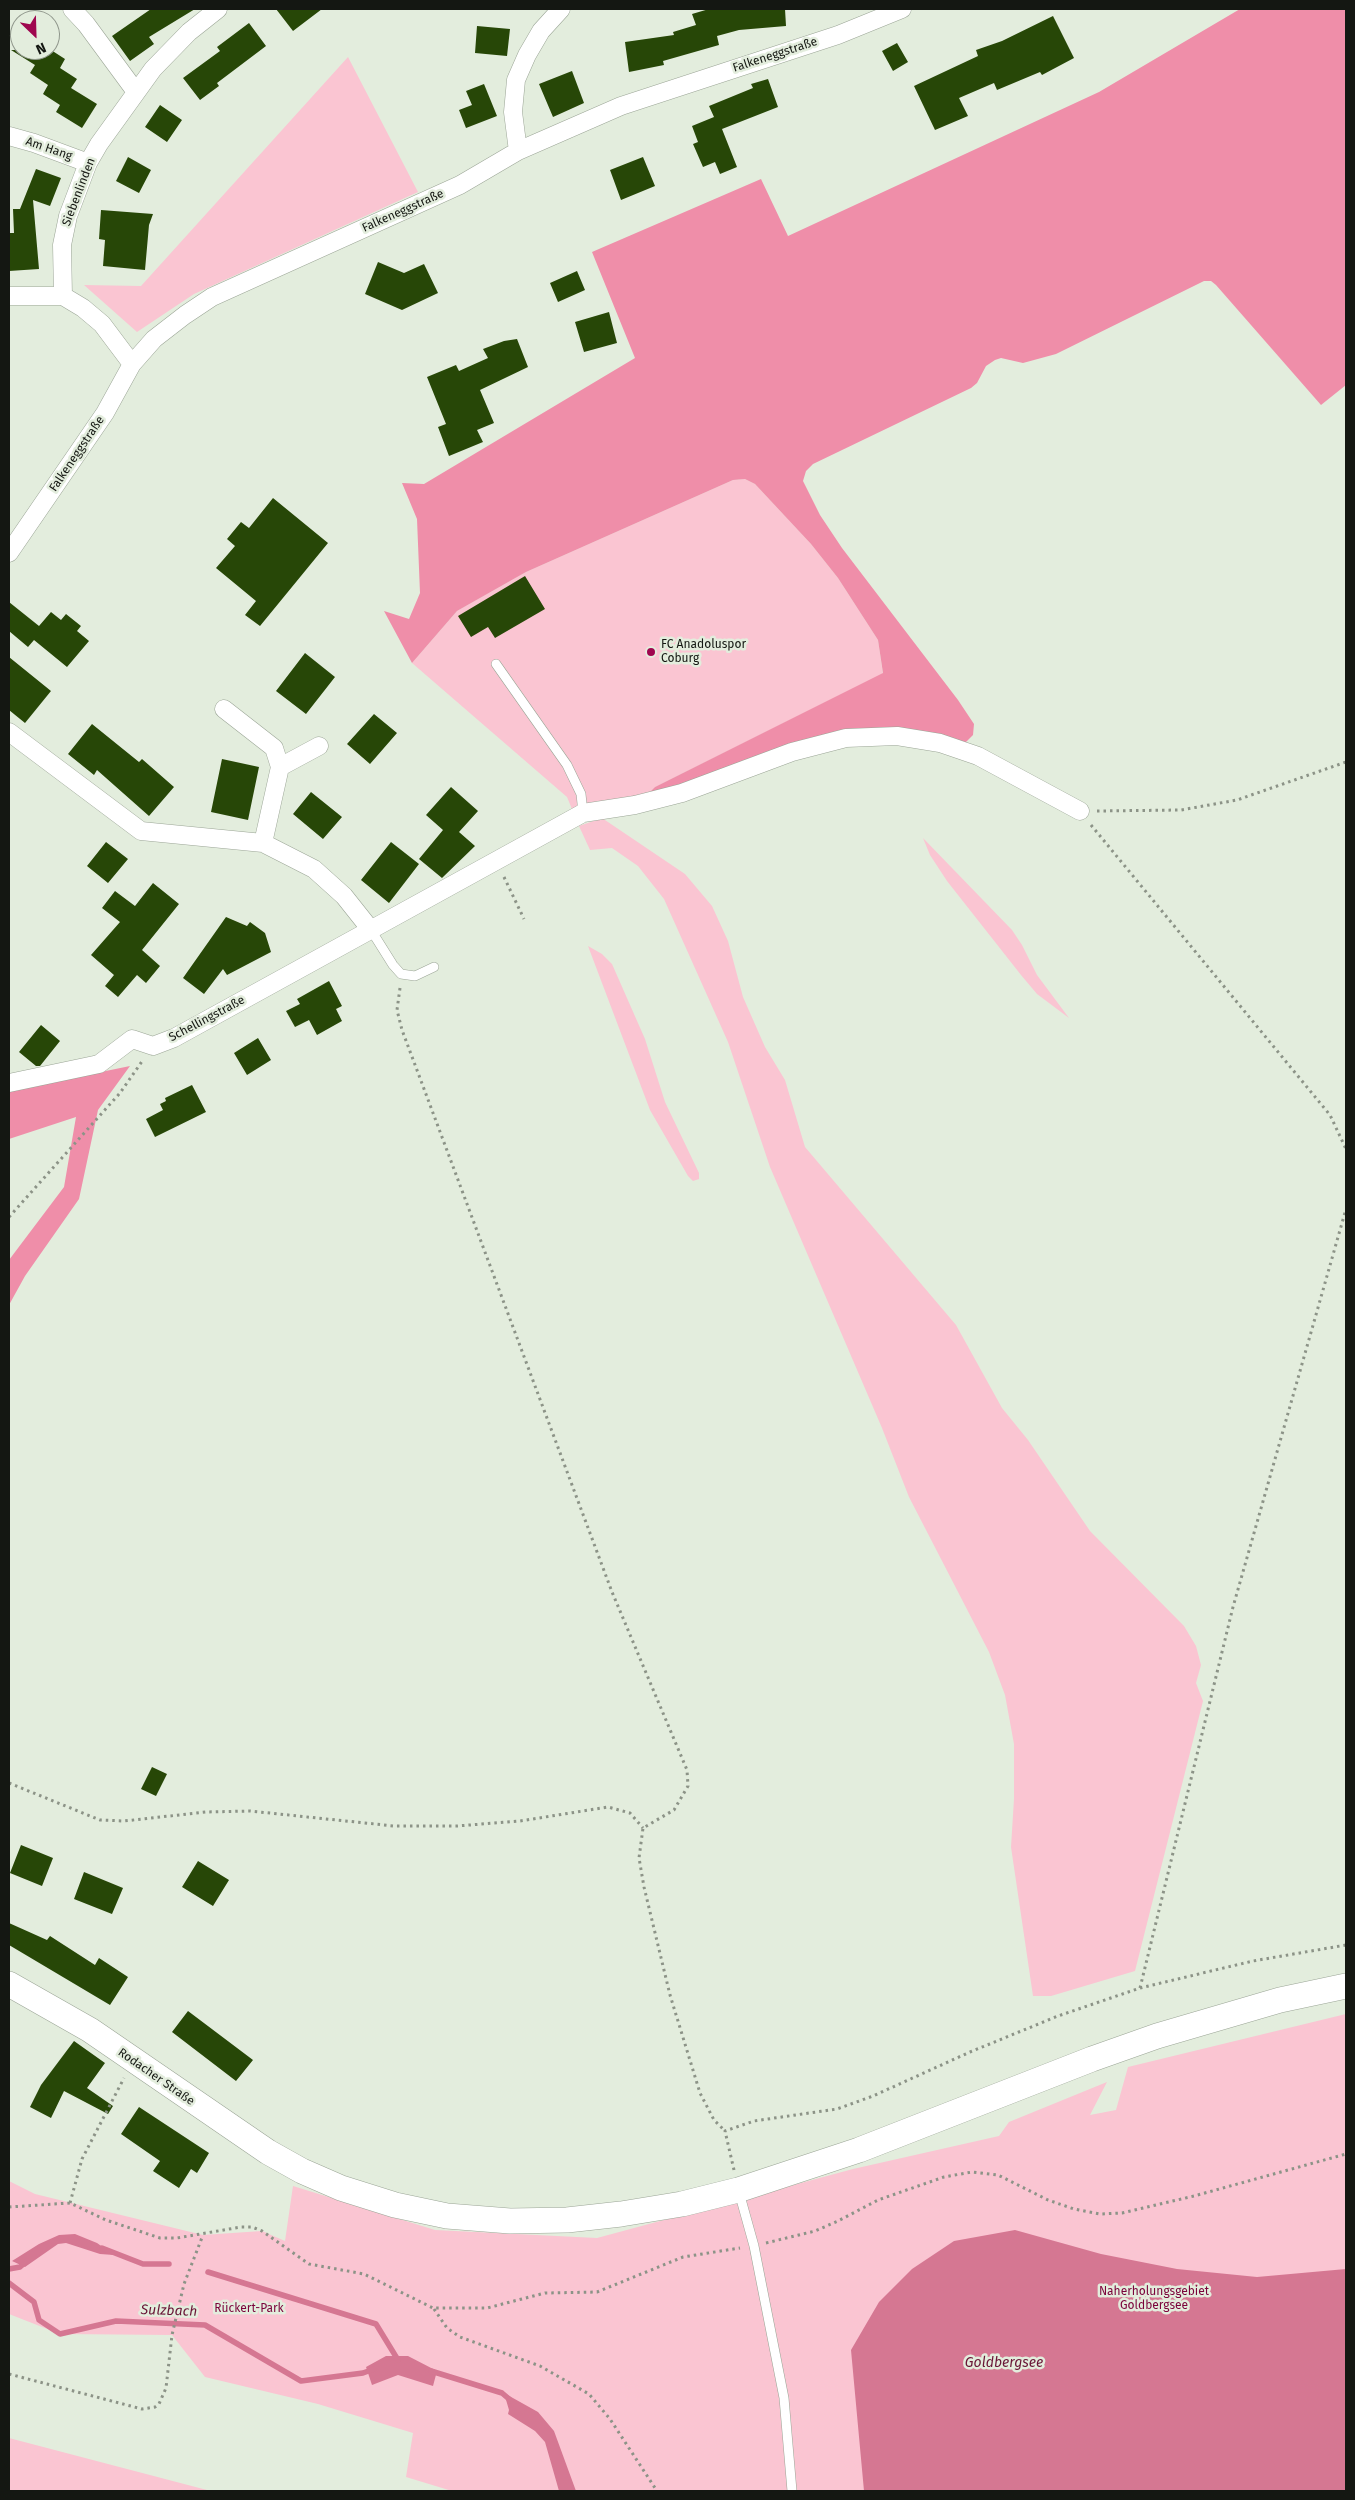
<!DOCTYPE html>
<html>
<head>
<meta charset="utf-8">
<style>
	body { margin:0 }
	#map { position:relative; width:1355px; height:2500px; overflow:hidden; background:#e3eddd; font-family:"Fira Sans",sans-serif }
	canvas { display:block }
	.frame { position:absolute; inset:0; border:10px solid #141712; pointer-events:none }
	.north { position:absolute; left:10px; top:10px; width:50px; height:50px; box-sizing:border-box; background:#e3eddd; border:1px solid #90978c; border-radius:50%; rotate:156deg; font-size:14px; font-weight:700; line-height:20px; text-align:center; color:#141712 }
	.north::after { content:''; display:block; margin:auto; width:18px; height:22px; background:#9f074f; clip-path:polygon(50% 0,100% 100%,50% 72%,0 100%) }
</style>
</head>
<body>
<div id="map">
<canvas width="1355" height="2500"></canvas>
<div class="frame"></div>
<div class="north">N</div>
</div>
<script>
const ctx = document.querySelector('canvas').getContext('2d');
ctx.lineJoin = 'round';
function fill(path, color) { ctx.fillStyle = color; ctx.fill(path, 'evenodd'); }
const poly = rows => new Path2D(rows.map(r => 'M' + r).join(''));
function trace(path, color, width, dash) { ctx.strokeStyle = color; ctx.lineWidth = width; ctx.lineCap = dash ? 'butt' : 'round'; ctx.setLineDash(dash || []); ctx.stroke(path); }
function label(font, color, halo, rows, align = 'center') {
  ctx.font = font + ' "Fira Sans",sans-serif'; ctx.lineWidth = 5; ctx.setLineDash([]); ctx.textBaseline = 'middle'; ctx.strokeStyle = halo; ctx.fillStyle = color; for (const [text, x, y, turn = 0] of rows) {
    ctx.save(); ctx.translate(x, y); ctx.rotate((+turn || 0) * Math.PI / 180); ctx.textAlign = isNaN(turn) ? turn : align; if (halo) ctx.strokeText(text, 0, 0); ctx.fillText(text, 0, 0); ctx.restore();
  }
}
fill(poly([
	[348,57,418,192,194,294,137,332,84,285,141,286],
	[745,479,755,484,811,544,838,578,878,640,883,674,655,787,647,795,572,809,567,797,412,663,457,611,526,572,733,480],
	[602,818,685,874,712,906,728,941,743,997,765,1047,785,1080,805,1147,956,1325,1002,1408,1028,1440,1090,1531,1184,1626,1196,1646,1201,1665,1196,1683,1203,1701,1135,1971,1051,1996,1033,1996,1011,1847,1014,1799,1014,1744,1005,1695,989,1652,909,1497,882,1428,770,1167,728,1042,664,899,638,866,612,848,590,850,579,826],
	[923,838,1012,930,1022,945,1037,975,1069,1018,1037,994,1021,975,947,881,930,855],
	[588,946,602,954,612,964,645,1039,665,1102,699,1173,699,1179,693,1181,688,1176,650,1110],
	[1346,2014,1346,2491,452,2491,406,2477,413,2433,318,2404,205,2377,172,2335,60,2334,9,2314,9,2181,35,2194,203,2235,262,2231,285,2241,293,2186,435,2230,597,2238,853,2169,999,2136,1009,2122,1107,2082,1090,2115,1116,2110,1128,2067],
	[9,2438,207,2490,207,2491,9,2491]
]), '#fac5d2');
fill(poly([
	[1240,9,1346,9,1346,385,1321,405,1216,285,1211,281,1204,281,1056,354,1023,363,1001,358,995,360,986,366,977,383,971,388,813,464,806,471,803,481,820,515,842,548,958,700,974,724,973,735,965,743,888,731,681,789,647,795,655,787,883,673,878,640,838,578,811,544,755,484,745,479,733,480,526,572,457,611,412,663,384,611,409,619,420,593,417,519,402,483,424,484,635,358,592,252,761,179,788,236,1099,92],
	[130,1066,98,1110,79,1199,25,1276,9,1305,9,1260,64,1187,76,1117,9,1139,9,1091]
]), '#ef8ea9');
fill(poly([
	[1015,2230,1101,2254,1177,2269,1257,2277,1346,2269,1346,2491,864,2491,851,2350,879,2302,912,2269,954,2241],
	[75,2234,97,2243,114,2255,100,2254,66,2243,58,2244,25,2267,12,2261,39,2244,59,2235],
	[386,2356,408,2356,437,2371,433,2386,398,2375,372,2385,366,2367],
	[504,2393,538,2412,554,2431,576,2491,559,2491,545,2442,535,2431,508,2414,509,2410]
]), '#d57792');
trace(poly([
	[102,2248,143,2264,169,2264],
	[9,2269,20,2267,27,2261],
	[208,2272,376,2324,398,2360],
	[9,2283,34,2302,39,2320,60,2334,116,2321,205,2325,301,2381,363,2373,374,2369],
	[431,2371,502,2393,509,2399]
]), '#d57792', 5.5);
fill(poly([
	[151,9,195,9,149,37,154,44,130,61,112,36],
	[276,9,322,9,293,31],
	[709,9,785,9,786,26,739,30,717,36,719,45,663,61,664,65,629,72,625,42,674,35,673,32,696,25,692,14],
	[1053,16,1074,58,1042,75,1040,72,997,90,994,83,959,98,968,116,935,130,914,86,978,56,976,50,1002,41],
	[249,23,266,46,217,83,219,86,200,100,183,78,220,51,217,47],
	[477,26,510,29,507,56,475,53],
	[897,43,908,62,893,71,882,51],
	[11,50,51,50,65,59,60,68,77,79,71,88,97,104,82,128,56,112,60,105,43,94,48,85,30,73,35,65],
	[572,71,584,103,553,117,539,84],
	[768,79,778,107,722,129,737,167,720,174,715,162,703,167,693,144,698,142,692,126,714,117,709,106,753,88,751,84],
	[484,84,497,116,466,128,459,110,472,105,466,91],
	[160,105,182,120,167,142,145,127],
	[128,157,151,170,139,193,116,181],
	[643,157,655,186,621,200,610,170],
	[36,169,61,178,50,206,33,200,39,269,9,271,9,233,14,233,13,209,20,209],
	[101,210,153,214,149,225,145,270,103,266,105,240,99,239],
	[378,262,404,273,424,264,438,293,402,310,365,294],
	[577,271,585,290,558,302,550,283],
	[609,312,617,343,584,352,575,322],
	[517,339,528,367,480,390,494,423,477,430,483,442,449,456,438,427,446,424,427,377,456,365,459,371,488,358,483,349,504,341],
	[273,498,328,543,260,626,245,615,256,601,216,568,235,546,227,539,241,522,249,528],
	[525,576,545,609,495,638,488,627,471,637,458,616],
	[9,602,39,626,51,612,61,620,66,614,81,626,77,631,89,641,67,667,34,640,28,647,9,631],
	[305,653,335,677,306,714,276,691],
	[9,657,51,691,25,723,9,710],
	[374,714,397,733,370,764,347,744],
	[92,724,139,762,142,759,174,787,149,816,97,770,94,775,68,754],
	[222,759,259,767,248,820,211,812],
	[451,787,478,811,459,832,475,846,442,878,419,859,443,830,426,815],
	[311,792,342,817,323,839,293,814],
	[106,842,128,859,108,883,87,866],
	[391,842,419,864,389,903,361,880],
	[153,883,179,904,142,950,160,966,146,983,137,975,118,997,105,986,114,975,91,955,120,922,102,908,115,891,135,906],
	[226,917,247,926,250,922,265,933,271,952,227,975,223,969,204,994,183,978],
	[329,981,342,1006,336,1009,342,1021,317,1035,309,1020,295,1027,286,1011,300,1004,297,999],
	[41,1025,60,1041,40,1066,36,1066,19,1052],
	[258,1038,271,1060,247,1075,234,1053],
	[192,1085,206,1112,155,1137,146,1119,163,1110,160,1104,166,1101,165,1098],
	[152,1767,167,1774,156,1796,141,1789],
	[21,1845,53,1858,42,1886,10,1873],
	[198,1861,229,1880,213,1906,182,1887],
	[84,1872,123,1888,112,1914,74,1899],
	[9,1923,47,1940,50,1936,95,1965,99,1958,128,1977,110,2005,9,1945],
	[188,2011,253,2060,236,2081,172,2032],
	[74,2041,105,2063,87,2088,113,2106,108,2114,64,2091,51,2118,30,2107,41,2085],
	[139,2107,209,2153,197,2173,191,2169,179,2188,153,2171,160,2161,121,2134]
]), '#274707');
const lane = poly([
	[496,664,567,765,581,794,583,813],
	[371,930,393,965,401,974,415,976,434,967],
	[739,2192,754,2246,784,2398,792,2491]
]);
const street = poly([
	[72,9,86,24,136,92],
	[9,136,34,143,88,163],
	[518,151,513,112,516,80,527,55,541,31,561,9],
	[9,296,63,296],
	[63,296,62,245,68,216,88,163,99,144,153,69,189,32,218,9],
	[63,296,83,308,102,324,132,364],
	[9,553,105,413,132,364,154,339,185,315,212,297,460,185,518,151,621,106,838,35,902,9],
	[224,709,274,748,280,767,263,843],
	[9,732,141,831,263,843,314,869,344,896,371,930],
	[280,767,319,746],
	[9,1083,99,1064,132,1039,153,1046,174,1038,583,813,635,805,682,793,792,752,846,738,897,736,940,743,978,756,1080,811]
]);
const secondary = poly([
	[9,1984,90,2030,268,2152,302,2171,341,2188,395,2205,447,2216,510,2221,567,2220,621,2214,682,2204,738,2190,859,2150,1092,2059,1157,2036,1280,2000,1346,1986]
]);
trace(lane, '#9ba596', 10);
trace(street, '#9ba596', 19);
trace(secondary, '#9ba596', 26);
trace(poly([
	[1097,811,1181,810,1237,800,1346,762],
	[1091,825,1330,1115,1346,1149],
	[504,877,524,919],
	[400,988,397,1010,402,1030,612,1592,687,1770,688,1786,674,1810,643,1828,639,1858,644,1887,670,1995,700,2093,714,2120,725,2131],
	[9,1217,120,1093,143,1060],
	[9,1783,100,1820,124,1821,206,1812,250,1811,394,1826,457,1826,520,1821,608,1807,630,1813,643,1828],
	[1140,1988,1233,1607,1346,1209],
	[734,2170,725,2131,754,2121,837,2109,873,2096,970,2052,1058,2016,1140,1988,1253,1961,1346,1945],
	[70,2203,82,2159,124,2078],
	[9,2207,70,2203,106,2220,160,2238,177,2238,241,2227,252,2227,262,2231,309,2264,364,2274,433,2308,487,2308,545,2293,597,2292,683,2257,740,2248],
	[766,2243,815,2231,838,2221,878,2200,944,2177,972,2172,998,2175,1048,2200,1074,2209,1100,2214,1122,2213,1194,2196,1346,2154],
	[434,2309,447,2328,460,2337,540,2366,589,2394,610,2419,657,2491],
	[9,2374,142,2409,155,2407,159,2404,166,2388,172,2335,184,2284,203,2235]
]), '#8c9387', 3, [2.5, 4]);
trace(lane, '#fff', 9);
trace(street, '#fff', 18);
trace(secondary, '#fff', 25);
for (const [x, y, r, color] of [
	[651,652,5,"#9f074f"]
]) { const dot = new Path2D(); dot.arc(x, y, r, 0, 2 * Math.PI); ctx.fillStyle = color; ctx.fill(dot); trace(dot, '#e3eddd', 2); }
label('12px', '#141712', '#e3eddd', [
	["Falkeneggstraße",775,55,-18],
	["Am Hang",49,149,19],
	["Siebenlinden",79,192,-69],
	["Falkeneggstraße",403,211,-24],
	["Falkeneggstraße",77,454,-56],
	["Schellingstraße",207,1019,-28],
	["Rodacher Straße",156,2077,35]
]);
label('12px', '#141712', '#e3eddd', [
	["FC Anadoluspor",661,645],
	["Coburg",661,659]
], 'left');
label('12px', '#7b033b', '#e3eddd', [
	["Naherholungsgebiet",1154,2292],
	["Goldbergsee",1154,2306],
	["Rückert-Park",249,2309]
]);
label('italic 14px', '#691536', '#e3eddd', [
	["Sulzbach",169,2311,2],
	["Goldbergsee",1004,2363]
]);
</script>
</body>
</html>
